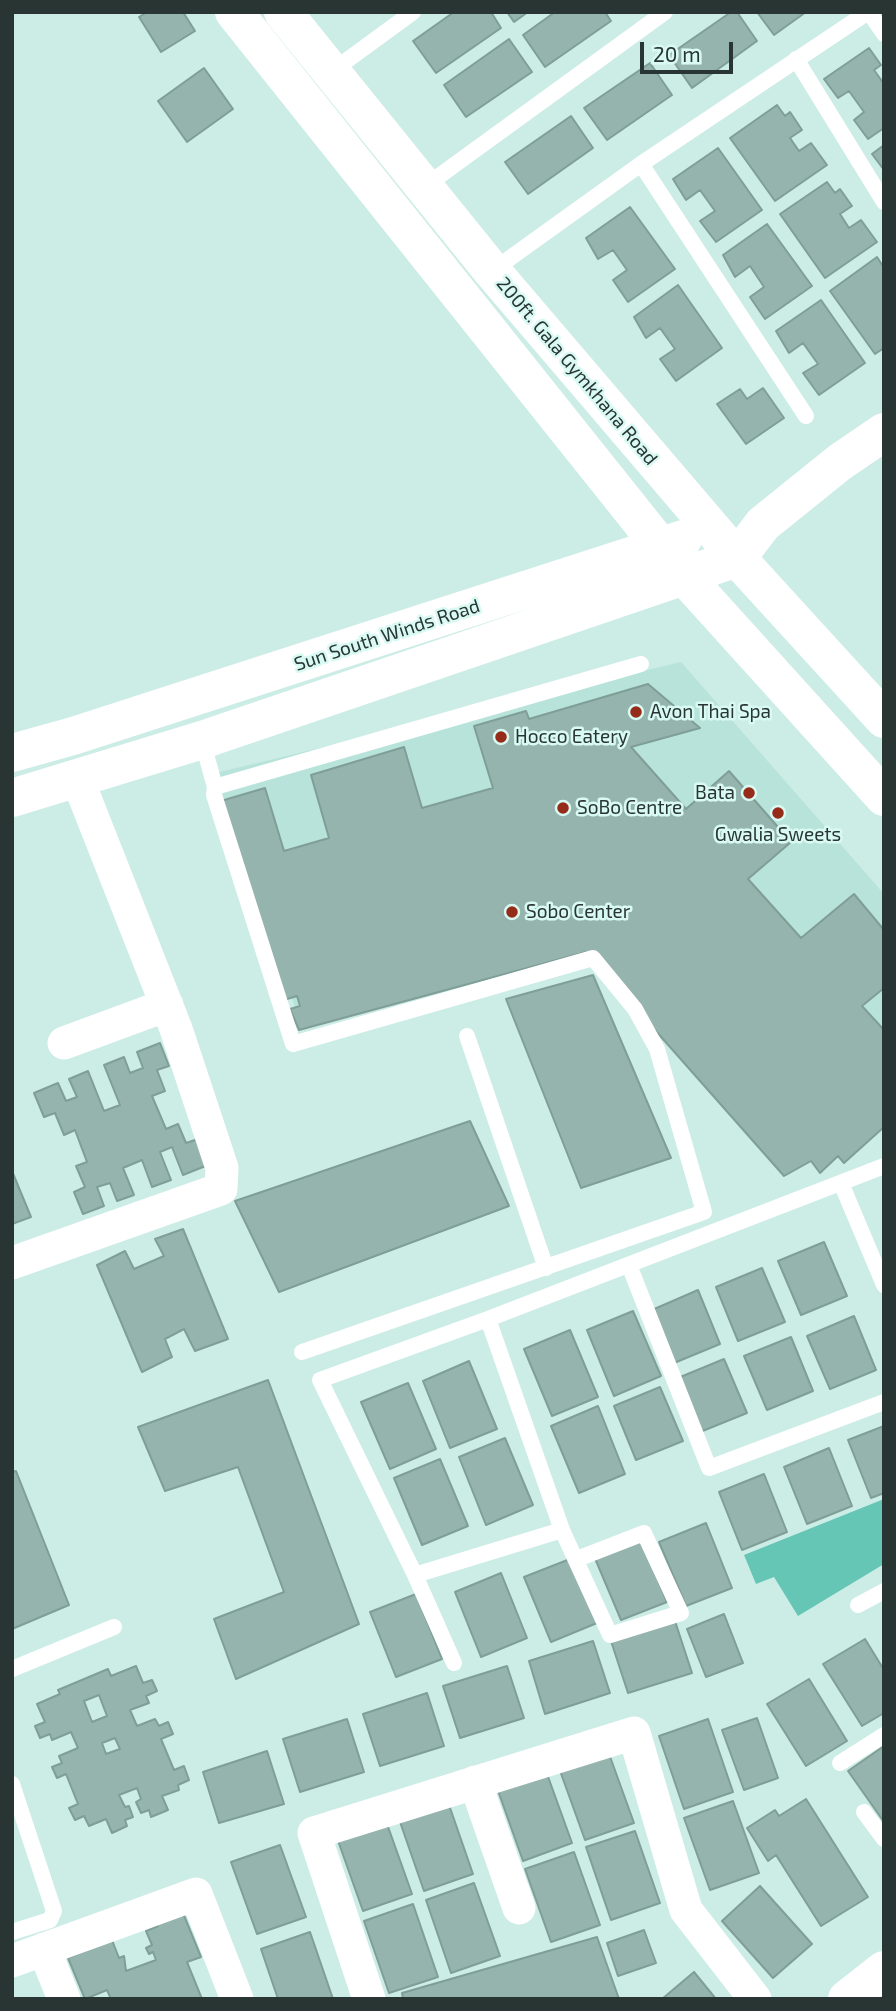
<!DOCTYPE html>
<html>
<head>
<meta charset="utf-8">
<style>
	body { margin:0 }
	#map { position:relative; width:896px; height:2011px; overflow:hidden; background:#ccece6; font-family:"Exo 2",sans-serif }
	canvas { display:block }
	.frame { position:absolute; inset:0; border:14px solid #283533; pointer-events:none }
	.scale { position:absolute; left:640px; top:42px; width:93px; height:32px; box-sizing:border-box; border:4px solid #283533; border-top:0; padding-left:9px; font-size:21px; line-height:24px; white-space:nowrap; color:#283533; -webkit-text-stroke:5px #d9faf3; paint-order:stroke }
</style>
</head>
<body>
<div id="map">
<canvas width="896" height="2011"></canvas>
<div class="frame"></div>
<div class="scale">20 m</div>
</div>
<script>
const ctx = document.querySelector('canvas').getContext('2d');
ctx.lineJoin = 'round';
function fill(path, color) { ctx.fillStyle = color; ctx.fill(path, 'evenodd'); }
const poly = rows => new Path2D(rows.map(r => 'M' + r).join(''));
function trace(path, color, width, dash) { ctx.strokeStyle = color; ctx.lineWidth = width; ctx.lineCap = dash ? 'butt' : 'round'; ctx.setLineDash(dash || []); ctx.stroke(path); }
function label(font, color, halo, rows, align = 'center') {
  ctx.font = font + ' "Exo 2",sans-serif'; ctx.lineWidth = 5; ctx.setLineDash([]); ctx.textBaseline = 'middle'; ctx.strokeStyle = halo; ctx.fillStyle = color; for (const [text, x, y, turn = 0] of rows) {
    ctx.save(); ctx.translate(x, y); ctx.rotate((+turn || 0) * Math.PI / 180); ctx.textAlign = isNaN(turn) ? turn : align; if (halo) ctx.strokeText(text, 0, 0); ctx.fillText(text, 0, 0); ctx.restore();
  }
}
fill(poly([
	[681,662,884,894,884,1106,604,933,300,1020,207,775]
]), '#b8e3da');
fill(poly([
	[884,1499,884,1564,798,1616,774,1577,756,1584,744,1555]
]), '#65c6b6');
const building = poly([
	[147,12,183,12,195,31,161,52,139,17,147,12],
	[454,12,491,12,501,28,436,73,413,41,454,12],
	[507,12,528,12,514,22,507,12],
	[555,12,605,12,611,21,545,67,523,35,555,12],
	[731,12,737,12,757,41,692,88,669,55,731,12],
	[757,12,806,12,774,35,757,12],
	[509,39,532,72,466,117,444,85,509,39],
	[869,48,881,65,874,70,884,84,884,128,868,139,854,120,864,112,849,91,838,98,824,79,869,48],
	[650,63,672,95,607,140,584,108,650,63],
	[204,68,233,109,187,142,158,101,204,68],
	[777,105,785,116,790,112,802,130,790,138,799,151,811,143,827,165,775,201,730,138,777,105],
	[571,116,593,148,528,194,505,162,571,116],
	[884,145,884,170,872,154,884,145],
	[718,148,762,210,716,242,700,221,715,211,700,190,686,200,673,179,718,148],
	[827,182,835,193,840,189,852,206,840,214,849,228,861,220,877,242,825,278,780,214,827,182],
	[630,207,675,269,628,302,613,280,627,270,613,250,598,259,586,238,630,207],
	[767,224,812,286,765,319,750,297,764,287,750,266,735,277,723,255,767,224],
	[877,257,884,268,884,348,875,354,830,291,877,257],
	[678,285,722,348,676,381,660,359,675,349,660,328,646,338,634,317,678,285],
	[821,300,865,363,819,395,803,373,818,364,803,343,789,353,776,331,821,300],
	[763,388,784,418,746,444,717,404,740,389,747,399,763,388],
	[648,684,700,728,631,747,686,809,729,771,791,842,748,879,801,938,854,894,884,930,884,988,862,1006,884,1030,884,1127,844,1163,838,1156,820,1173,811,1161,784,1176,586,952,299,1030,290,1009,300,1006,297,996,274,1003,214,803,265,788,284,851,329,838,311,775,404,747,422,808,493,788,474,726,526,711,529,719,648,684],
	[593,975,671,1158,581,1188,506,999,593,975],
	[160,1043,169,1066,157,1070,165,1091,152,1096,166,1129,178,1124,186,1143,198,1139,208,1165,183,1175,172,1147,160,1152,171,1180,152,1187,142,1160,123,1168,134,1195,117,1201,110,1183,97,1187,104,1206,83,1214,74,1192,85,1187,76,1166,87,1162,75,1130,64,1135,55,1113,44,1117,34,1093,58,1083,66,1101,77,1097,69,1079,88,1071,104,1111,120,1105,104,1065,124,1057,130,1073,143,1068,137,1052,160,1043],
	[470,1121,509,1206,279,1292,235,1201,470,1121],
	[12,1171,31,1217,12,1224,12,1171],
	[183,1229,228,1339,195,1351,184,1329,165,1339,172,1357,142,1372,97,1265,125,1251,134,1269,164,1256,155,1239,183,1229],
	[824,1242,847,1296,801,1315,778,1261,824,1242],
	[762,1268,785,1322,738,1341,716,1287,762,1268],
	[698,1290,720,1344,674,1363,652,1310,698,1290],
	[633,1311,661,1376,614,1396,587,1330,633,1311],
	[854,1316,876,1370,830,1389,807,1336,854,1316],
	[570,1330,598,1397,552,1416,524,1349,570,1330],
	[791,1337,813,1391,767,1410,744,1356,791,1337],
	[724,1359,747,1413,700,1432,678,1378,724,1359],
	[469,1361,497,1429,450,1448,423,1381,469,1361],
	[268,1380,359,1624,236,1679,214,1619,284,1592,238,1467,165,1491,138,1427,268,1380],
	[408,1383,436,1449,390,1469,361,1402,408,1383],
	[660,1387,683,1441,636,1460,614,1406,660,1387],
	[598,1406,625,1474,579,1493,551,1426,598,1406],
	[884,1426,884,1493,871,1498,848,1440,884,1426],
	[505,1438,533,1505,486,1525,459,1457,505,1438],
	[829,1448,852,1506,807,1524,784,1467,829,1448],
	[440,1459,468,1526,422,1545,394,1478,440,1459],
	[16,1471,69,1605,12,1629,12,1472,16,1471],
	[764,1474,787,1532,742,1550,719,1492,764,1474],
	[706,1523,732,1588,686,1606,659,1542,706,1523],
	[640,1537,667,1602,621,1620,594,1556,640,1537],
	[570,1559,597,1623,551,1642,524,1577,570,1559],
	[501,1573,527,1638,481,1657,455,1592,501,1573],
	[416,1594,442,1659,396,1677,370,1612,416,1594],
	[724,1614,743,1663,706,1677,687,1629,724,1614],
	[675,1621,692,1673,628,1693,611,1641,675,1621],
	[865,1639,884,1670,884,1713,862,1726,823,1664,865,1639],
	[593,1641,610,1693,545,1714,529,1661,593,1641],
	[136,1666,143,1683,152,1680,157,1691,146,1696,149,1703,130,1710,137,1726,155,1719,159,1726,168,1722,173,1734,161,1739,174,1770,184,1766,189,1780,178,1785,179,1790,162,1796,168,1810,151,1817,149,1810,141,1813,136,1802,141,1799,137,1788,119,1795,125,1807,129,1806,133,1817,125,1820,127,1826,112,1833,106,1819,89,1826,84,1816,75,1820,69,1808,78,1804,66,1774,57,1778,52,1767,62,1763,59,1756,78,1748,71,1732,52,1740,50,1734,40,1738,35,1726,45,1722,37,1704,60,1694,58,1690,108,1669,111,1676,136,1666],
	[99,1695,107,1716,92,1722,84,1701,99,1695],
	[115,1738,120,1749,106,1754,102,1743,115,1738],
	[507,1666,524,1718,460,1738,443,1686,507,1666],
	[809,1679,847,1741,806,1766,767,1704,809,1679],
	[427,1693,444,1746,380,1766,363,1714,427,1693],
	[757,1718,778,1778,744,1790,722,1730,757,1718],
	[347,1719,364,1772,300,1792,283,1739,347,1719],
	[708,1719,733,1792,684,1809,659,1736,708,1719],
	[884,1746,884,1822,848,1771,884,1746],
	[267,1751,284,1804,219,1823,203,1772,267,1751],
	[608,1751,634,1823,585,1840,559,1768,608,1751],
	[546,1771,572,1843,523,1861,497,1788,546,1771],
	[806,1799,868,1897,821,1926,776,1855,768,1861,747,1828,775,1810,779,1816,806,1799],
	[733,1801,759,1873,710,1890,684,1818,733,1801],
	[448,1802,473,1874,424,1891,399,1819,448,1802],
	[386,1821,412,1894,363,1911,337,1838,386,1821],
	[635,1831,660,1903,611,1920,586,1847,635,1831],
	[280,1845,306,1917,257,1934,231,1862,280,1845],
	[574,1852,600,1925,551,1942,525,1869,574,1852],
	[474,1883,500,1956,451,1973,426,1900,474,1883],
	[760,1886,812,1944,773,1978,722,1921,760,1886],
	[413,1904,438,1977,389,1993,364,1921,413,1904],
	[183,1913,201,1957,187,1962,202,1999,111,1999,107,1990,85,1999,68,1958,112,1940,119,1958,124,1956,126,1971,156,1960,153,1952,149,1954,146,1948,152,1945,146,1931,158,1926,154,1915,183,1913],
	[644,1930,656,1963,618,1976,607,1943,644,1930],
	[310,1932,333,1999,278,1999,261,1949,310,1932],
	[597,1937,619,1999,403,1999,402,1993,597,1937],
	[694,1972,716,1999,662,1999,694,1972]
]);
fill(building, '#95b4ae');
trace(building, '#7f9e98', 2);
trace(poly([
	[869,12,884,34],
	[796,59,884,202],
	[331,72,413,12],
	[641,164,806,416],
	[424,187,665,12],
	[492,271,641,164,868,12],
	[202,740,215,787,641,664],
	[215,787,214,795,293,1044,593,958,635,1009,657,1049,704,1212,302,1352],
	[467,1036,546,1268],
	[841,1183,884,1285],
	[629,1265,709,1468,884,1402],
	[488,1319,562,1530],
	[415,1575,320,1380,488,1319,884,1166],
	[858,1605,884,1591],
	[454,1663,415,1575,562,1530,610,1635,681,1613,644,1533,577,1559],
	[12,1669,114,1627],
	[840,1763,884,1735],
	[12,1784,54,1911,50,1920,12,1932],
	[864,1812,884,1839]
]), '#fff', 16);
trace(poly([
	[64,1043,167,1005],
	[12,1263,221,1189,222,1168,176,1029,77,778],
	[475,1782,519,1908],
	[44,1949,64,1999],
	[12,1961,196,1894,237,1999],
	[369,1999,314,1833,634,1733,686,1910,755,1999]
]), '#fff', 33);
trace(poly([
	[234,12,685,577,884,797],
	[283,12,492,271,737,558,884,719],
	[12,753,73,736,683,539],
	[12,798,202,740,737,558,763,524,840,462,884,432],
	[847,1999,884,1970]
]), '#fff', 38);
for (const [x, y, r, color] of [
	[636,712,7,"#952b19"],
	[501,737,7,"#952b19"],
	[749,793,7,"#952b19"],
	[563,808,7,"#952b19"],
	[778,813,7,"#952b19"],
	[512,912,7,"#952b19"]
]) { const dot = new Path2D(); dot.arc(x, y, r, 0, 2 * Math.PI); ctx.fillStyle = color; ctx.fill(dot); trace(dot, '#d9faf3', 2.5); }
label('19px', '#283533', '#d9faf3', [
	["200ft. Gala Gymkhana Road",577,371,50],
	["Sun South Winds Road",387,635,-18]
]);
label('19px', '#283533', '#d9faf3', [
	["Avon Thai Spa",650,712],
	["Hocco Eatery",515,737],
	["Bata",735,793,"right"],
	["SoBo Centre",577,808],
	["Gwalia Sweets",778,835,"center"],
	["Sobo Center",526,912]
], 'left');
</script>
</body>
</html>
